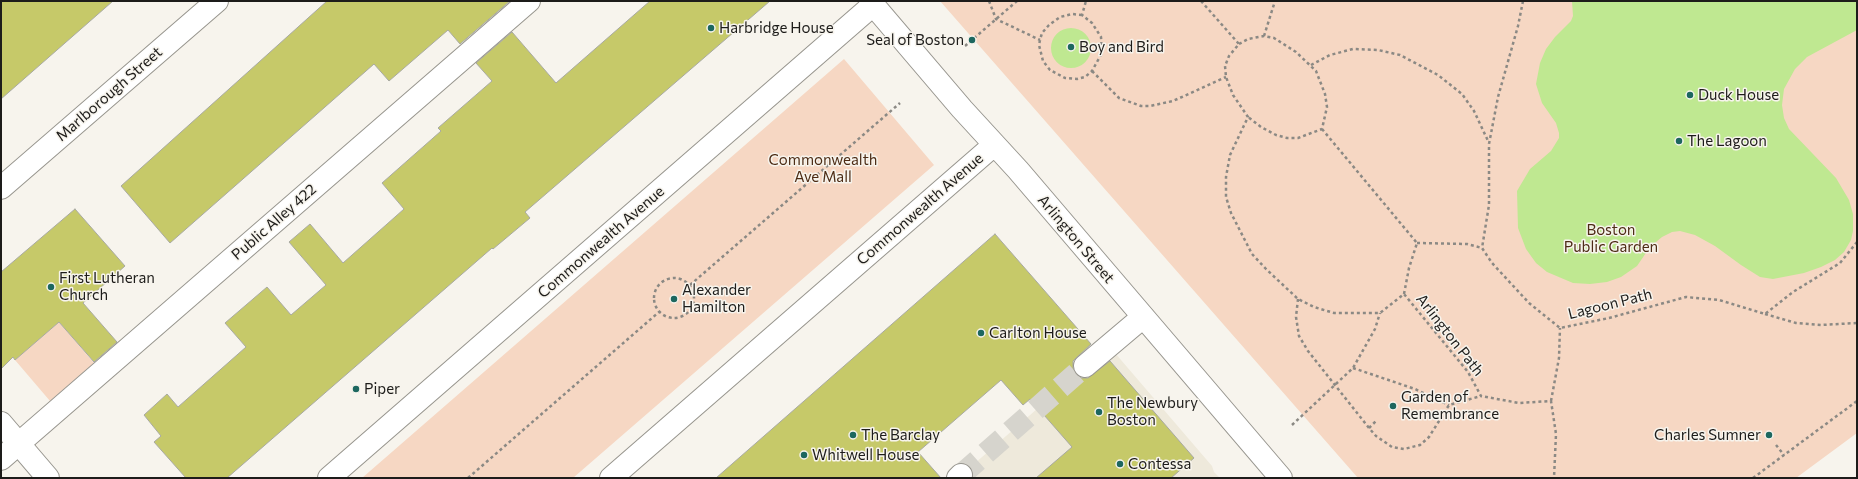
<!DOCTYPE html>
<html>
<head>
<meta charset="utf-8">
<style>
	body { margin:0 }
	#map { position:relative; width:1858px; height:479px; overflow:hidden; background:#f7f4ed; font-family:Commissioner,sans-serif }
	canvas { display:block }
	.frame { position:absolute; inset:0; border:2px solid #1d1c1a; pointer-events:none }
</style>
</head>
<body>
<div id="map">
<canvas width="1858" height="479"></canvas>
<div class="frame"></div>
</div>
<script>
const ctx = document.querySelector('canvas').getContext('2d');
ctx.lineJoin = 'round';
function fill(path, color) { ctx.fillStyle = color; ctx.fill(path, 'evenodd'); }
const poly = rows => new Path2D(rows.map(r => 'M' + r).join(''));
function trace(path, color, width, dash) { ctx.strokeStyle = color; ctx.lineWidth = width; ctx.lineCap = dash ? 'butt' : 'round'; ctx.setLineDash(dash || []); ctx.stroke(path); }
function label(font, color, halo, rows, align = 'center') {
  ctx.font = font + ' Commissioner,sans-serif'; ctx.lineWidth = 3; ctx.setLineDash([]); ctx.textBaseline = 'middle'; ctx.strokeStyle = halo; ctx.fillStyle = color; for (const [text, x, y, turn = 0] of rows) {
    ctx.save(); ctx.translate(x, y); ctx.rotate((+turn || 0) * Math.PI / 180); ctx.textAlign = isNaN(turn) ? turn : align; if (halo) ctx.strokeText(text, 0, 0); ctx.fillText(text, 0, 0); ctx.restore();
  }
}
fill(poly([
	[1109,346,1212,466,1214,472,1220,478,958,478]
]), '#eee9db');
fill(poly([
	[940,1,1857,1,1857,433,1796,478,1358,478],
	[844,59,934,165,573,478,362,478],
	[59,322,94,363,50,401,15,360]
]), '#f6d7c3');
fill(poly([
	[1572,1,1857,1,1857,30,1807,57,1795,69,1784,89,1782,105,1784,118,1789,129,1836,178,1849,200,1853,214,1853,231,1851,240,1844,252,1835,260,1821,267,1804,273,1773,279,1760,277,1741,265,1715,246,1695,235,1680,231,1672,232,1662,237,1650,247,1637,266,1621,277,1607,282,1590,284,1573,283,1547,272,1536,263,1526,249,1518,228,1517,191,1530,169,1551,151,1559,138,1559,133,1556,123,1542,103,1536,84,1540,63,1546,49,1555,37,1571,21,1573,16],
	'1051 48a20 20 0 1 1 40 0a20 20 0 1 1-40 0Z'
]), '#bfe891');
const building = poly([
	[1,1,113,1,1,99,1,1],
	[327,1,510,1,460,44,448,30,389,81,374,64,170,243,121,186,327,1],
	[650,1,770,1,525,212,530,218,493,249,492,248,227,478,186,478,154,442,161,436,144,415,167,394,178,407,246,347,225,323,267,287,291,315,326,285,289,242,310,224,343,263,404,209,382,183,441,131,438,128,492,81,476,63,512,32,556,83,650,1],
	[75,209,125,266,83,303,117,342,94,362,59,322,15,360,13,357,1,369,1,272,75,209],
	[995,234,1091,344,1073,361,1073,368,1076,374,1081,378,1088,378,1110,361,1194,458,1171,478,1036,478,1072,447,1030,399,1023,405,1001,380,918,452,941,478,716,478,995,234]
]);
fill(building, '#c6c969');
trace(building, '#a8a9a2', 1);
trace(poly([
	[961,475,1085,366]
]), '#d6d4cd', 22, [22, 11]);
const minor = poly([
	[1,188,217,1],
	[1085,366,1143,317],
	[1,459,529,1],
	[958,478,961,475]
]);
const major = poly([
	[870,1,962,109,1018,170,1281,478],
	[1,423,48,478],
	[329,478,873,5],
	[611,478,994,145]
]);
trace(minor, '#97958e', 24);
trace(major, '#97958e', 24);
trace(poly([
	[989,1,996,19,1040,40],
	[1201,1,1239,44,1229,56,1225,66,1226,77,1233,95,1248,117,1230,155,1226,177,1226,197,1231,213,1252,254,1266,269,1298,299,1314,307,1334,313,1380,313,1404,294,1468,372,1481,396,1519,403,1551,401,1556,434,1554,478],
	[1523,1,1518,26,1498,97,1489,144,1489,205,1482,248,1492,263,1529,303,1560,328,1609,318,1686,297,1719,300,1765,314,1793,292,1840,263,1857,242],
	[1082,15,1072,14,1060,17,1049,25,1042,33,1040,40,1039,45,1043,61,1050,70,1065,78,1077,79,1085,77,1092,71,1102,53,1101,37,1092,23,1082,15,1086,1],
	[1264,36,1275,1],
	[1239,44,1248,39,1264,36,1274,38,1296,52,1316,71,1325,94,1327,107,1322,129,1298,138,1287,138,1276,135,1261,127,1248,117],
	[965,46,1017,1],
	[1311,65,1330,55,1353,49,1378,50,1400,55,1438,75,1462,94,1474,111,1489,143],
	[1092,71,1119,98,1141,106,1150,106,1173,101,1226,77],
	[1322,129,1417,243],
	[1417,243,1467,244,1482,248],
	'654 298a20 20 0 1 1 40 0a20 20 0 1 1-40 0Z',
	[690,285,900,103],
	[1404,294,1409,268,1417,243],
	[1298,299,1296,317,1299,336,1308,351,1369,428,1376,436,1392,447,1404,449,1420,445,1429,437,1449,405,1481,396],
	[1765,314,1796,323,1821,325,1857,323],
	[1353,368,1415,389,1449,405],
	[1551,401,1559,358,1560,328],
	[1292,425,1353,368,1375,329,1380,313],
	[1369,428,1376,421],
	[1776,445,1784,455],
	[468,478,659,312],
	[1753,478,1857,401]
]), '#8b8984', 2.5, [3, 3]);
trace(minor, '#fff', 22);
trace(major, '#fff', 22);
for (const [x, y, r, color] of [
	[711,28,4,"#1d675f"],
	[972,40,4,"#1d675f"],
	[1071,47,4,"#1d675f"],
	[1690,95,4,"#1d675f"],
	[1679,141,4,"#1d675f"],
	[51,287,4,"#1d675f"],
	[674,299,4,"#1d675f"],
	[981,333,4,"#1d675f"],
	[356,389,4,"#1d675f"],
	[1393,406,4,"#1d675f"],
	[1099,412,4,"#1d675f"],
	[853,435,4,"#1d675f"],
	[1769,435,4,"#1d675f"],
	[804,455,4,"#1d675f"],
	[1120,464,4,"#1d675f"]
]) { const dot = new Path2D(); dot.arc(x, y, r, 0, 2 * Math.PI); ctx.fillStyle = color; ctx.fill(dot); trace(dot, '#f7f4ed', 1.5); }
label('15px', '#1d1c1a', '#f7f4ed', [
	["Harbridge House",719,28],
	["Seal of Boston",964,40,"right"],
	["Boy and Bird",1079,47],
	["Duck House",1698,95],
	["The Lagoon",1687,141],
	["First Lutheran",59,278],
	["Church",59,295],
	["Alexander",682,290],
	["Hamilton",682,307],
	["Carlton House",989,333],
	["Piper",364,389],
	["Garden of",1401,397],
	["Remembrance",1401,414],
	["The Newbury",1107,403],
	["Boston",1107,420],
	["The Barclay",861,435],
	["Charles Sumner",1761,435,"right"],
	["Whitwell House",812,455],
	["Contessa",1128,464]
], 'left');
label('15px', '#1d1c1a', '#f7f4ed', [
	["Marlborough Street",109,94,-41],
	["Commonwealth Avenue",920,209,-41],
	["Public Alley 422",274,222,-41],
	["Arlington Street",1076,239,50],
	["Commonwealth Avenue",601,242,-41],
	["Lagoon Path",1610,304,-14],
	["Arlington Path",1450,335,52]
]);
label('15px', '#4d2c15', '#f7f4ed', [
	["Commonwealth",823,160],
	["Ave Mall",823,177],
	["Boston",1611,230],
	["Public Garden",1611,247]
]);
</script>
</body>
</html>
